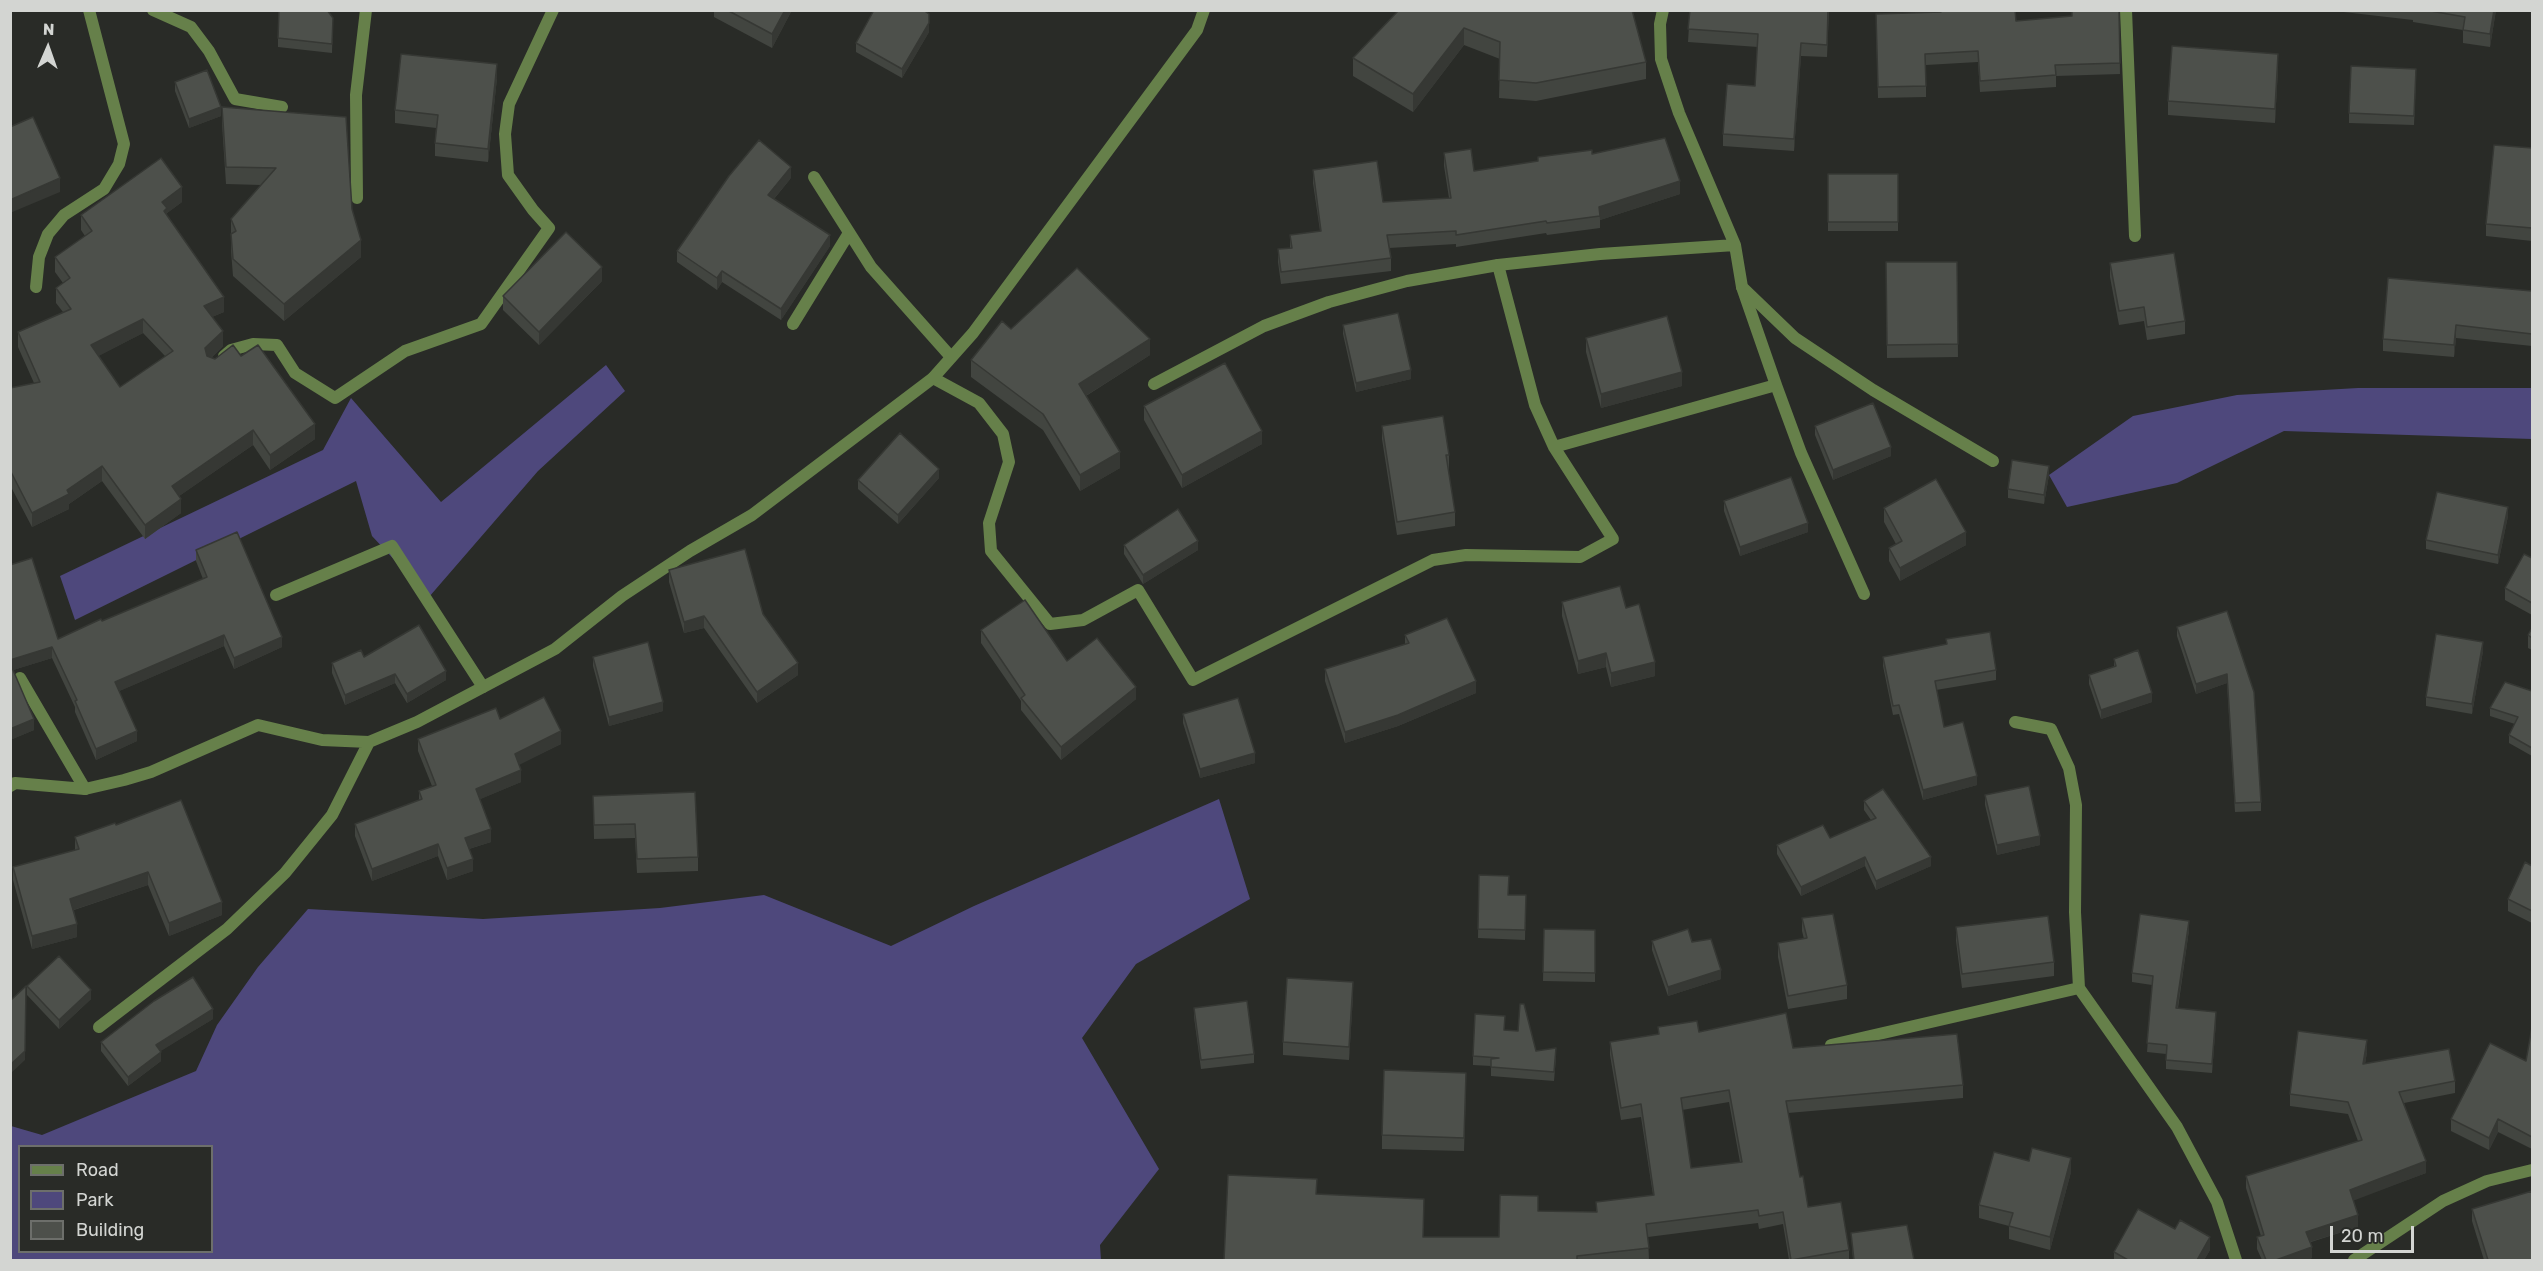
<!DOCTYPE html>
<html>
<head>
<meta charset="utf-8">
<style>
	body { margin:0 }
	#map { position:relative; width:2543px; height:1271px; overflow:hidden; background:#292b27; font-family:Rubik,sans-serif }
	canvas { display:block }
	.frame { position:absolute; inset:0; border:12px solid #d3d5d2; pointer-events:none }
	.legend { position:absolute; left:18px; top:1145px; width:195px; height:108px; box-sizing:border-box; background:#292b27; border:2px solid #6d6f6b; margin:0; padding:8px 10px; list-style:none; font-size:18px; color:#d3d5d2 }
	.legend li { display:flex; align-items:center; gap:12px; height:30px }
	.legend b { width:30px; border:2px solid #6d6f6b }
	.north { position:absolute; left:18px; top:18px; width:60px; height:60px; -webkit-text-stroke:4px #292b27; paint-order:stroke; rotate:2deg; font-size:16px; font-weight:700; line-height:24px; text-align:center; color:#d3d5d2 }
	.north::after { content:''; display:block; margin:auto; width:21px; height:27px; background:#d3d5d2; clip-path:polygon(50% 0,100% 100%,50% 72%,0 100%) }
	.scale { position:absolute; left:2330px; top:1226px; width:84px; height:27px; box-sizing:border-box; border:3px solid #d3d5d2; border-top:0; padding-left:8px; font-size:18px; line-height:21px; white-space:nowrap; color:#d3d5d2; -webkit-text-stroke:4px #292b27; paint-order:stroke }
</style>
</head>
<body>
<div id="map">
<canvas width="2543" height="1271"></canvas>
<div class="frame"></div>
<ul class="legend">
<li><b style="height:8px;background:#66804a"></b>Road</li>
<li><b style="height:16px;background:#4e487c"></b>Park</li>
<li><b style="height:16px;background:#4d504b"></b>Building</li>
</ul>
<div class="north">N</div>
<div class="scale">20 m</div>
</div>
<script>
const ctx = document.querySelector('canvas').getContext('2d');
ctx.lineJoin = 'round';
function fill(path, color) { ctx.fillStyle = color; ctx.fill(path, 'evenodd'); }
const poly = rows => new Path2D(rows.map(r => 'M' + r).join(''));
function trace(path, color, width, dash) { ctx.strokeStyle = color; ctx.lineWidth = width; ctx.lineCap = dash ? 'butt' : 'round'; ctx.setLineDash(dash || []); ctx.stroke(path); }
fill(poly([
	[606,365,625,391,538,471,429,597,372,536,356,481,75,620,60,576,323,450,351,398,441,502],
	[2358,388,2532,388,2532,439,2284,431,2177,483,2067,507,2049,475,2133,416,2237,395],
	[1219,799,1250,899,1136,964,1082,1038,1159,1169,1100,1245,1101,1260,11,1260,11,1126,42,1135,196,1071,217,1025,258,967,308,909,483,919,660,908,764,895,891,946,974,906],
	[20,1146,212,1146,212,1252,20,1252]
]), '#4e487c');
trace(poly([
	[153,10,191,27,209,51,235,99,282,107],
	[2126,10,2135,236],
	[814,177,871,267,951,357],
	[793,324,849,233],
	[224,356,231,350,253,344,277,345,295,373,335,398,405,351,481,324,549,228,533,210,508,175,505,134,509,104,553,10],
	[933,378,979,403,1003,434,1009,462,989,523,991,551,1050,624,1083,620,1138,590,1193,680,1433,560,1466,555,1580,557,1613,539,1554,447,1535,405,1498,265],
	[1776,385,1801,453,1864,594],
	[1554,447,1776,385,1742,287],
	[276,595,392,546,483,687],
	[20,678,85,789]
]), '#66804a', 12);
trace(poly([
	[1663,10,1660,24,1661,59,1679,113,1735,245,1742,287,1795,338,1873,390,1993,461],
	[357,198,356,95,366,10],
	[36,287,39,257,48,234,64,215,104,189,119,164,124,144,89,10],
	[1154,384,1264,326,1329,302,1407,281,1498,265,1600,254,1735,245],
	[2015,722,2051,729,2069,768,2076,805,2075,912,2079,988,2177,1127,2217,1202,2236,1260],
	[10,786,15,783,85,789,124,780,151,772,258,725,322,740,369,742,417,722,555,649,622,596,690,551,752,515,933,378,973,333,1197,30,1204,10],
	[99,1027,227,929,285,873,332,815,369,742],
	[1831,1045,2079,988],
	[2354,1260,2443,1201,2487,1181,2532,1170]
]), '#66804a', 12);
fill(poly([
	[714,10,792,10,772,48,714,17],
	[1399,10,1646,62,1646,79,1536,101,1499,98,1500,59,1464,45,1413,112,1353,76,1353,58],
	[1690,10,1829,10,1827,57,1801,56,1794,151,1723,146,1723,134,1755,86,1758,47,1688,42],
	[2119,10,2120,74,2056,76,2056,87,1980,92,1978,62,1926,65,1926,97,1878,98,1876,25,2016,21,2071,16],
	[2326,10,2496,10,2490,47,2463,43,2463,30,2413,22,2413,20],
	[333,18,332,53,278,47,278,38],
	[929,32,902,78,856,52,856,43],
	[2278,68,2275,123,2168,115,2168,101],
	[497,78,488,162,435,156,435,143,436,128,395,123,395,110],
	[2416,78,2414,125,2349,123,2349,113],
	[175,82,221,116,189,128,175,91],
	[222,107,352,209,361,257,284,321,233,276,231,251,231,219,261,185,226,184,222,124],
	[2532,148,2532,241,2486,236,2486,224],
	[1444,153,1474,171,1592,154,1680,194,1600,220,1600,228,1547,235,1546,233,1456,247,1456,244,1389,248,1391,258,1391,271,1281,284,1278,262,1278,249,1290,248,1290,235,1320,231,1313,183,1313,170,1383,202,1449,198,1444,166],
	[1828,174,1898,174,1898,231,1828,231],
	[791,178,774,199,830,246,781,320,722,282,717,290,677,262,677,251],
	[182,202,167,213,167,216,224,312,212,317,223,346,211,358,215,359,241,356,315,439,270,470,253,445,179,496,181,513,145,539,102,481,69,504,69,509,32,527,10,485,10,388,34,383,18,347,18,332,63,312,56,303,56,288,63,283,55,272,55,257,85,236,81,230,81,215],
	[143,333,165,356,120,387,98,356],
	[1886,262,1957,262,1958,357,1887,358],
	[2110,263,2185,321,2185,334,2147,340,2144,321,2119,325,2110,277],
	[602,281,539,345,503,310,503,296],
	[2532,291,2532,346,2456,338,2454,357,2383,351,2383,339],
	[1343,325,1411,379,1356,392,1343,334],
	[1011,329,1150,355,1086,396,1120,468,1080,491,1043,430,971,377,971,360],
	[1586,338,1682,386,1601,408,1586,352],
	[1144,406,1262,444,1182,488,1144,420],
	[1382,426,1449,455,1449,469,1448,469,1455,512,1455,526,1397,535,1382,439],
	[1815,426,1891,456,1833,480,1815,435],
	[2049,475,2044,504,2008,498,2008,489],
	[939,478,898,524,858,489,858,480],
	[1724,501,1808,532,1740,556,1724,511],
	[1884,508,1966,545,1900,581,1889,561,1889,548,1896,544,1884,522],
	[2508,516,2498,564,2426,549,2426,540],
	[1124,545,1198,550,1143,584,1124,554],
	[196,550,282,647,234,669,224,646,119,691,137,741,96,760,75,712,75,707,52,658,13,670,34,730,10,740,10,565,58,639,203,579,196,561],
	[2532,558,2532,615,2505,600,2505,588],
	[669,570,763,614,798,675,757,703,704,628,684,633,669,582],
	[1562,602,1626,608,1655,676,1611,687,1606,667,1578,674,1562,616],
	[2227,611,2261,802,2261,811,2235,812,2227,683,2196,694,2177,636,2177,627],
	[2532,628,2532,650,2528,648,2528,635],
	[981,630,1136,699,1061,760,1021,710,1021,701,981,643],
	[1405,635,1476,693,1398,726,1345,743,1325,681,1325,669,1405,645],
	[1946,639,1996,670,1996,680,1936,690,1944,727,1977,785,1923,800,1899,714,1893,715,1883,666,1883,657,1946,644],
	[2483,651,2472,714,2426,706,2426,697],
	[593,657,663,711,609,726,593,666],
	[2114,659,2152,702,2101,719,2089,684,2089,675,2114,667],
	[332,663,446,680,407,703,395,683,345,705,332,673],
	[2532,691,2532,756,2509,743,2509,735,2515,724,2490,716,2490,708],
	[1183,714,1255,763,1200,778,1183,723],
	[500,719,561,744,519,764,521,782,480,799,491,842,469,849,473,871,447,880,438,856,372,881,355,836,355,824,419,800,419,791,432,786,418,751,418,739],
	[1985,795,2040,845,1997,855,1985,805],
	[593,796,698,857,698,871,637,873,635,838,594,839],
	[1864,801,1931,866,1876,890,1865,866,1801,896,1777,854,1777,845,1830,838,1871,820,1864,810],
	[116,825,222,915,169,936,148,885,74,910,77,937,32,949,13,880,13,867,75,850,75,837],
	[2532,866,2532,923,2508,911,2508,899],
	[1479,875,1508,895,1526,895,1525,940,1478,938],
	[1802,918,1847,985,1847,999,1788,1009,1778,957,1778,943,1804,939,1802,931],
	[1956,927,2054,962,2054,976,1962,988,1956,941],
	[1544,929,1595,930,1595,982,1543,981],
	[2189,930,2178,1008,2216,1021,2212,1073,2166,1069,2166,1054,2147,1052,2152,985,2132,982,2132,973],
	[1652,941,1692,942,1721,979,1668,996,1652,950],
	[27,986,91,999,59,1029,27,995],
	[1353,996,1349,1060,1283,1055,1283,1042],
	[1194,1008,1254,1054,1254,1063,1201,1069,1194,1017],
	[213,1019,160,1051,161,1061,128,1086,101,1051,101,1042],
	[1658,1027,1699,1032,1793,1048,1963,1085,1963,1098,1788,1113,1800,1177,1808,1207,1849,1250,1849,1260,1789,1260,1783,1224,1759,1229,1758,1223,1648,1237,1649,1260,1224,1260,1317,1194,1424,1211,1423,1237,1499,1237,1538,1211,1596,1212,1596,1202,1653,1195,1641,1117,1621,1120,1610,1055,1610,1042,1658,1034],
	[1729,1102,1740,1162,1691,1168,1682,1110],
	[2532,1027,2532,1149,2498,1132,2489,1150,2451,1131,2451,1119,2526,1061],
	[1505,1030,1536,1051,1556,1057,1554,1081,1491,1076,1491,1066,1473,1065,1473,1056],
	[2367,1052,2365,1064,2455,1081,2455,1093,2404,1103,2426,1173,2353,1200,2358,1227,2311,1242,2312,1258,2307,1260,2262,1260,2257,1249,2257,1237,2261,1236,2246,1188,2246,1176,2358,1141,2348,1114,2290,1106,2290,1094],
	[1466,1086,1464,1151,1382,1149,1382,1135],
	[2071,1172,2050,1250,2009,1239,2009,1226,1979,1218,1979,1205],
	[2472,1209,2532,1260,2484,1260,2472,1221],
	[1851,1233,1914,1260,1853,1260],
	[2210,1250,2204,1260,2114,1260,2114,1252]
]), '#424540');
fill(poly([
	[785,10,792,10,772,48,772,34],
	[2494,10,2496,10,2490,47,2490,34],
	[929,23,929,32,902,78,902,69],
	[1464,28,1464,45,1413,112,1413,94],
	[1801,43,1801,56,1794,151,1794,139],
	[2278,54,2278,68,2275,123,2275,109],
	[497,64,497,78,488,162,488,149],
	[221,107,221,116,189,128,189,119],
	[791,167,791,178,768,206,768,195],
	[60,178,60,192,10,213,10,200],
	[1680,181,1680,194,1600,220,1599,207],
	[182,187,182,202,167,213,167,223,162,202],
	[830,235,830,246,781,320,781,309],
	[361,240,361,257,284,321,284,304],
	[602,267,602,281,539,345,539,332],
	[722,271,722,282,717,290,717,278],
	[224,297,224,312,204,320,204,306],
	[143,319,143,333,91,360,91,345],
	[2456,325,2456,338,2454,357,2454,345],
	[223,331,223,346,205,363,205,348],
	[1150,339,1150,355,1079,400,1079,384],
	[1411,370,1411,379,1356,392,1356,383],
	[1682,372,1682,386,1601,408,1601,394],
	[315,424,315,439,270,470,270,455],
	[253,430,253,445,172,501,172,486],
	[1262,431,1262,444,1182,488,1182,475],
	[1891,447,1891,456,1833,480,1833,470],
	[1120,452,1120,468,1080,491,1080,475],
	[102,466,102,481,69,504,69,509,32,527,32,513],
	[2049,466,2049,475,2044,504,2044,495],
	[939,469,939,478,898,524,898,515],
	[181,499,181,513,145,539,145,525],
	[2508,507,2508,516,2498,564,2498,555],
	[1808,523,1808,532,1740,556,1740,547],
	[1966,532,1966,545,1900,581,1900,568],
	[1198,541,1198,550,1143,584,1143,575],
	[704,616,704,628,684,633,684,622],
	[224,635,224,646,115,693,115,682],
	[282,637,282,647,234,669,234,658],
	[2483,642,2483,651,2472,714,2472,704],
	[52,647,52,658,10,671,10,660],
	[1606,653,1606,667,1578,674,1578,661],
	[1655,662,1655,676,1611,687,1611,673],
	[798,663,798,675,757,703,757,692],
	[446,671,446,680,407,703,407,694],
	[395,674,395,683,345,705,345,695],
	[2227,674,2227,683,2196,694,2196,684],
	[1476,681,1476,693,1398,726,1345,743,1345,732],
	[1136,687,1136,699,1061,760,1061,747],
	[2152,693,2152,702,2101,719,2101,710],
	[663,702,663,711,609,726,609,717],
	[34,719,34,730,10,740,10,729],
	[137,731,137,741,96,760,96,749],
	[561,731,561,744,515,767,515,754],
	[1255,753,1255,763,1200,778,1200,769],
	[521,770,521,782,476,801,476,789],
	[1977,776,1977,785,1923,800,1923,790],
	[491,829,491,842,465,850,465,838],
	[2040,836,2040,845,1997,855,1997,845],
	[438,844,438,856,372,881,372,869],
	[1865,857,1865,866,1801,896,1801,887],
	[1931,857,1931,866,1876,890,1876,881],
	[473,859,473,871,447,880,447,868],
	[148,872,148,885,70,911,70,899],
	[222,902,222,915,169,936,169,923],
	[2189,921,2189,930,2176,1018,2176,1008],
	[77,924,77,937,32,949,32,936],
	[1721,970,1721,979,1668,996,1668,987],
	[1353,982,1353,996,1349,1060,1349,1047],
	[26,986,25,1060,10,1074,10,1065],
	[91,990,91,999,59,1029,59,1020],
	[213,1009,213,1019,156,1054,156,1045],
	[2216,1012,2216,1021,2212,1073,2212,1064],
	[2367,1040,2367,1052,2363,1076,2363,1064],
	[161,1052,161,1061,128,1086,128,1077],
	[2498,1119,2498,1132,2489,1150,2489,1138],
	[2071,1158,2071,1172,2050,1250,2050,1237],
	[2426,1161,2426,1173,2350,1202,2350,1190],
	[2358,1215,2358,1227,2306,1243,2306,1232],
	[2210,1237,2210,1250,2204,1260,2197,1260],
	[2312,1247,2312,1258,2307,1260,2276,1260]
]), '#363834');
const building = poly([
	[279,10,327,10,333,18,332,44,278,38,279,10],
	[727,10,785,10,772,34,727,10],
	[874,10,923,10,929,14,929,23,902,69,856,43,874,10],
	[1399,10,1632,10,1646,62,1536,83,1499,80,1500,42,1464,28,1413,94,1353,58,1399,10],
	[1690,10,1828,10,1827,45,1801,43,1794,139,1723,134,1727,84,1755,86,1758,34,1688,29,1690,10],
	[1941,10,2015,10,2016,21,2072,16,2072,10,2119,10,2120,63,2055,65,2056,75,1980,81,1978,51,1925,54,1926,86,1878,87,1876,14,1941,12,1941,10],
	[2425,10,2494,10,2490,34,2463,30,2465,17,2425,10],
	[2172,46,2278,54,2275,109,2168,101,2172,46],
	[401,54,497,64,488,149,435,143,438,115,395,110,401,54],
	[2351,66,2416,69,2414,116,2349,113,2351,66],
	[207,70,221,107,189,119,175,82,207,70],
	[222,107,346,117,352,209,361,240,284,304,233,259,231,234,236,231,231,219,276,168,226,167,222,107],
	[33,117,60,178,10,200,10,127,33,117],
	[1665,138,1680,181,1599,207,1600,216,1547,223,1546,221,1456,235,1456,231,1387,235,1391,258,1281,272,1278,249,1292,248,1290,235,1321,231,1313,170,1377,161,1383,202,1451,198,1444,153,1471,149,1474,171,1538,161,1538,157,1592,150,1592,154,1665,138],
	[759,140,791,167,768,195,830,235,781,309,722,271,717,278,677,251,729,176,759,140],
	[2494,145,2532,148,2532,228,2486,224,2494,145],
	[161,158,182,187,162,202,167,208,164,211,224,297,204,306,223,331,205,348,207,356,215,359,233,345,241,356,258,345,315,424,270,455,253,430,172,486,181,499,145,525,102,466,67,490,69,494,32,513,10,470,10,388,40,382,18,332,71,309,56,288,70,278,55,257,92,231,81,215,161,158],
	[143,319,173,351,120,387,91,345,143,319],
	[1828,174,1898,174,1898,222,1828,222,1828,174],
	[566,232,602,267,539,332,503,296,566,232],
	[2174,253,2185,321,2147,327,2144,307,2119,311,2110,263,2174,253],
	[1886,262,1957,262,1958,344,1887,345,1886,262],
	[1077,268,1150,339,1079,384,1120,452,1080,475,1043,414,971,360,1002,321,1011,329,1077,268],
	[2388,278,2532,291,2532,334,2456,325,2454,345,2383,339,2388,278],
	[1398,313,1411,370,1356,383,1343,325,1398,313],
	[1667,316,1682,372,1601,394,1586,338,1667,316],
	[1225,363,1262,431,1182,475,1144,406,1225,363],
	[1873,403,1891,447,1833,470,1815,426,1873,403],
	[1443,416,1449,455,1446,455,1455,512,1397,522,1382,426,1443,416],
	[900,433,939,469,898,515,858,480,900,433],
	[2012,460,2049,466,2044,495,2008,489,2012,460],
	[1791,477,1808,523,1740,547,1724,501,1791,477],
	[1936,479,1966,532,1900,568,1889,548,1902,541,1884,508,1936,479],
	[2437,492,2508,507,2498,555,2426,540,2437,492],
	[1178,509,1198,541,1143,575,1124,545,1178,509],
	[237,532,282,637,234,658,224,635,115,682,137,731,96,749,75,701,77,700,52,647,10,660,10,565,32,558,58,639,101,619,102,621,207,577,196,550,237,532],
	[745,549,763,614,798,663,757,692,704,616,684,622,669,570,745,549],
	[2524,554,2532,558,2532,603,2505,588,2524,554],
	[1620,586,1626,608,1639,604,1655,662,1611,673,1606,653,1578,661,1562,602,1620,586],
	[1025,600,1067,661,1097,638,1136,687,1061,747,1021,698,1025,695,981,630,1025,600],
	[2227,611,2254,692,2261,802,2235,803,2227,674,2196,684,2177,627,2227,611],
	[1447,618,1476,681,1398,715,1345,732,1325,669,1409,643,1405,635,1447,618],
	[419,625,446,671,407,694,395,674,345,695,332,663,361,650,364,657,419,625],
	[2532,628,2532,638,2528,635,2532,628],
	[1990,632,1996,670,1935,681,1944,727,1963,722,1977,776,1923,790,1899,705,1893,706,1883,657,1947,644,1946,639,1990,632],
	[2436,634,2483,642,2472,704,2426,697,2436,634],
	[648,642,663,702,609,717,593,657,648,642],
	[2138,650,2152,693,2101,710,2089,675,2116,666,2114,659,2138,650],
	[10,663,34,719,10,729,10,663],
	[2505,682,2532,691,2532,748,2509,735,2518,717,2490,708,2505,682],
	[544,697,561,731,515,754,521,770,476,789,491,829,465,838,473,859,447,868,438,844,372,869,355,824,422,799,419,791,436,785,418,739,496,708,500,719,544,697],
	[1238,698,1255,753,1200,769,1183,714,1238,698],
	[2029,786,2040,836,1997,845,1985,795,2029,786],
	[1883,789,1931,857,1876,881,1865,857,1801,887,1777,845,1823,825,1830,838,1876,818,1864,801,1883,789],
	[695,792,698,857,637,859,635,824,594,825,593,796,695,792],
	[181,800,222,902,169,923,148,872,70,899,77,924,32,936,13,867,79,849,75,837,115,823,116,825,181,800],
	[2525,862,2532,866,2532,911,2508,899,2525,862],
	[1479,875,1509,876,1508,895,1526,895,1525,930,1478,929,1479,875],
	[1833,914,1847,985,1788,996,1778,943,1807,938,1802,918,1833,914],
	[2140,914,2189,921,2176,1008,2216,1012,2212,1064,2166,1060,2167,1045,2147,1043,2153,976,2132,973,2140,914],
	[2048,916,2054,962,1962,974,1956,927,2048,916],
	[1544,929,1595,930,1595,973,1543,972,1544,929],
	[1688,929,1692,942,1711,939,1721,970,1668,987,1652,941,1688,929],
	[59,956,91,990,59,1020,27,986,59,956],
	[193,977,213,1009,156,1045,161,1052,128,1077,101,1042,154,1001,193,977],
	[1287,978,1353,982,1349,1047,1283,1042,1287,978],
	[26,986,25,1051,10,1065,10,1001,26,986],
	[1247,1001,1254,1054,1201,1060,1194,1008,1247,1001],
	[1520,1004,1524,1004,1536,1051,1556,1048,1554,1072,1491,1067,1491,1059,1499,1058,1473,1056,1475,1014,1505,1016,1504,1030,1518,1031,1520,1004],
	[1786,1013,1793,1048,1957,1034,1963,1085,1786,1101,1800,1177,1803,1176,1808,1207,1841,1202,1849,1250,1791,1260,1783,1212,1759,1216,1758,1210,1646,1224,1649,1248,1577,1256,1577,1260,1224,1260,1228,1175,1317,1179,1316,1194,1424,1199,1423,1237,1499,1237,1500,1195,1538,1196,1538,1211,1597,1212,1596,1202,1654,1195,1641,1104,1621,1108,1610,1042,1659,1034,1658,1027,1697,1021,1699,1032,1786,1013],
	[1729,1090,1742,1162,1691,1168,1681,1098,1729,1090],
	[2532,1027,2532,1137,2498,1119,2489,1138,2451,1119,2490,1043,2526,1061,2532,1027],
	[2298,1031,2367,1040,2363,1064,2449,1049,2455,1081,2399,1092,2426,1161,2350,1190,2358,1215,2306,1232,2312,1247,2276,1260,2266,1260,2257,1237,2264,1235,2246,1176,2362,1140,2348,1102,2290,1094,2298,1031],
	[1384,1070,1466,1073,1464,1138,1382,1135,1384,1070],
	[2032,1148,2071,1158,2050,1237,2009,1226,2013,1213,1979,1205,1994,1152,2029,1161,2032,1148],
	[2532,1191,2532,1260,2488,1260,2472,1209,2532,1191],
	[2138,1209,2175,1229,2180,1220,2210,1237,2197,1260,2128,1260,2114,1252,2138,1209],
	[1907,1225,1914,1260,1854,1260,1851,1233,1907,1225]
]);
fill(building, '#4d504b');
trace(building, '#363834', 1.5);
</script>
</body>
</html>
